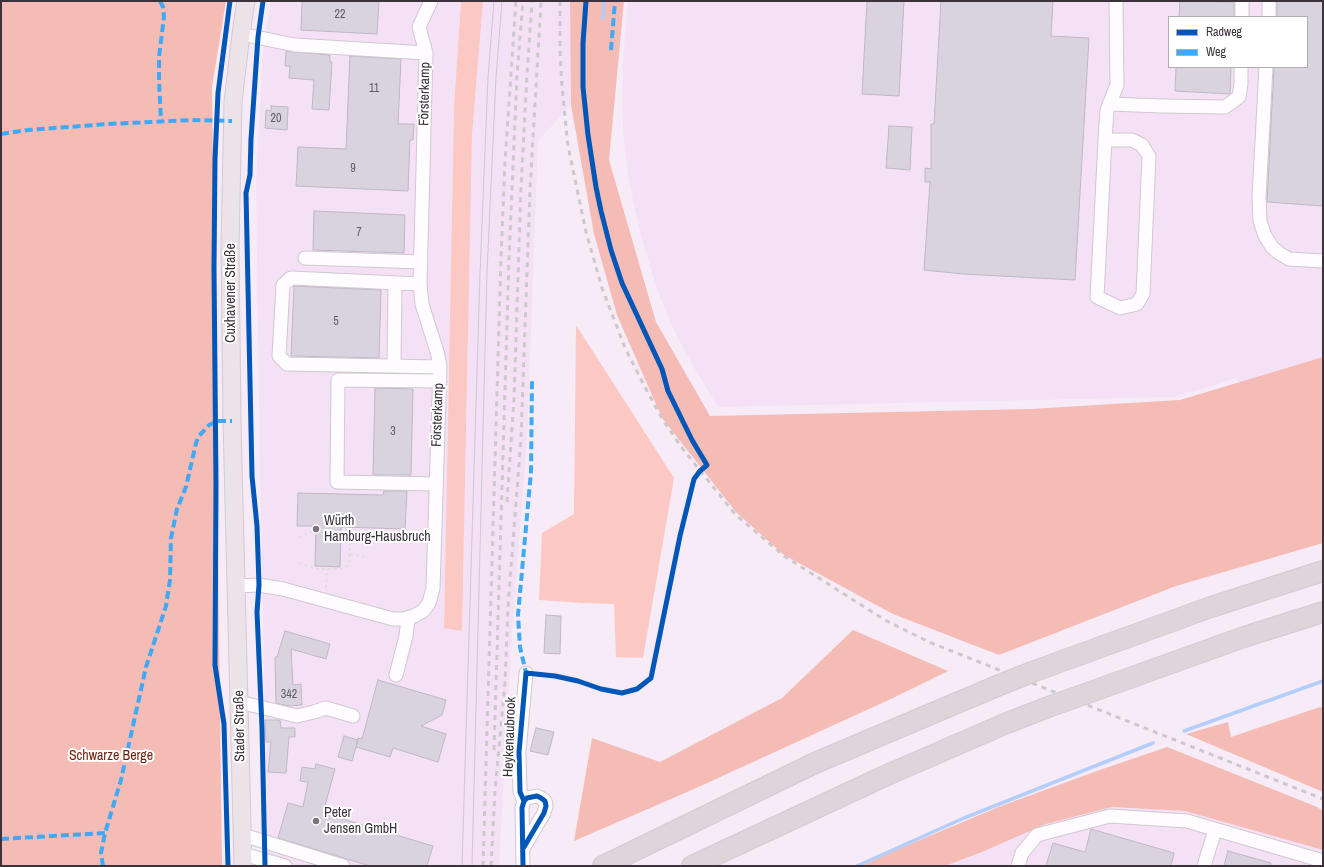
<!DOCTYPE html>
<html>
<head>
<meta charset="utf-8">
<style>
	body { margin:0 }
	#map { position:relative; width:1324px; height:867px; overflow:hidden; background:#f7ebf8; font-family:"Archivo Narrow",sans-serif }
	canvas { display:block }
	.frame { position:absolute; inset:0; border:2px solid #3b323b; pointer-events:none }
	.legend { position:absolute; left:1168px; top:16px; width:140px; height:52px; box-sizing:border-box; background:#fff; border:1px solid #b1adb1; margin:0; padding:5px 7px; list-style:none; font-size:12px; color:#3b323b }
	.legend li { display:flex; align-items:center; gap:8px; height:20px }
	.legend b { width:20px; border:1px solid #b1adb1 }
</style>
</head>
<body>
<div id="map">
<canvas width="1324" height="867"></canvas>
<div class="frame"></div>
<ul class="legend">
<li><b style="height:5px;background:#0057b8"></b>Radweg</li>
<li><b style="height:5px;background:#3fa9f5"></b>Weg</li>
</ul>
</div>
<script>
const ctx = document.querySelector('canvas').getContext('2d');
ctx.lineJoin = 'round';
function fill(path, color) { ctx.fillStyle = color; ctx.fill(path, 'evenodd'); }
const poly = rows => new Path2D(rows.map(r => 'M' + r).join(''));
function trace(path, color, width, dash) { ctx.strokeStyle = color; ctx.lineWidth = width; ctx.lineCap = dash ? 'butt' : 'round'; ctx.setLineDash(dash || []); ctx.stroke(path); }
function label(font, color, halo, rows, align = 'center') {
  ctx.font = font + ' "Archivo Narrow",sans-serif'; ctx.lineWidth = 4; ctx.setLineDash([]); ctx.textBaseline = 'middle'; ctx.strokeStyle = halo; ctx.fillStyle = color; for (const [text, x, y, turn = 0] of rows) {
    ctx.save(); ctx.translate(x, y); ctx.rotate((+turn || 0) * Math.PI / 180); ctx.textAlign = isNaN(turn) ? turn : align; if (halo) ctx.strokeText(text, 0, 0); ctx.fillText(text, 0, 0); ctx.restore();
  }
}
fill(poly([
	[271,1,461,1,454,107,444,627,462,631,472,135,483,1,570,1,571,105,538,141,529,384,528,426,512,632,499,866,268,866,260,476,256,182,263,49],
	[628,1,1323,1,1323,357,1238,383,1237,378,1174,397,718,407,693,366,673,328,658,292,644,246,635,210,628,176,624,141,622,106,623,60],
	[1169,17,1307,17,1307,67,1169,67],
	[1112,807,1185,811,1323,850,1323,866,945,866,982,852,1046,824]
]), '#f5e1f6');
fill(poly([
	[461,1,483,1,472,135,462,631,444,628,454,107],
	[576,325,674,478,643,658,616,657,614,604,582,603,539,600,542,533,574,514]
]), '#fbc8c3');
fill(poly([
	[1,1,226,1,212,87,222,866,1,866],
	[570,1,624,1,609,160,656,322,710,416,1030,409,1180,400,1323,357,1323,543,1176,586,999,655,893,614,784,555,736,512,662,418,617,315,594,234,571,105],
	[853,630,948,671,893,698,694,789,574,841,592,738,660,762,782,698],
	[1320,707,1323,708,1323,792,1186,734,1228,722,1231,737],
	[1167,747,1317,807,1323,811,1323,850,1185,811,1112,807,1046,824,982,852,945,866,862,866,884,855,1001,806,1094,772]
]), '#f4bcb5');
trace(poly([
	[603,18,604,1],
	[1184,731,1323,681],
	[857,866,964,818,1153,743]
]), '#b3cefb', 3.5);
const building = poly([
	[302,1,379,1,377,34,301,30,302,1],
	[867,1,904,1,899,96,862,94,867,1],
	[941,1,1053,1,1051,36,1089,38,1075,280,963,274,924,270,930,182,925,182,925,168,931,169,931,124,934,124,941,1],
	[1180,1,1234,2,1234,17,1179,17,1180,1],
	[1277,1,1323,1,1323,206,1267,202,1274,67,1307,67,1307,17,1277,17,1277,1],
	[286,51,330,55,330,62,332,62,329,110,312,109,314,80,289,78,290,66,285,66,286,51],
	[350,56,401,59,398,124,414,124,413,140,410,140,408,191,296,186,298,147,346,149,350,56],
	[1176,67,1231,67,1230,94,1175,91,1176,67],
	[271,106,288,107,287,130,265,128,266,110,271,111,271,106],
	[889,126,912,127,910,170,886,168,889,126],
	[314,211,405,215,404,253,313,250,314,211],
	[294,286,381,290,379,358,291,356,294,286],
	[375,388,413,389,411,475,373,475,375,388],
	[384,491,407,491,405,529,341,527,340,567,315,566,316,526,297,526,298,493,383,495,384,491],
	[546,615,561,616,560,654,544,653,546,615],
	[285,631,330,644,326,659,291,649,293,685,301,684,302,705,288,706,276,703,275,657,277,657,285,631],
	[378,680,446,700,442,715,421,726,446,734,438,762,393,748,390,757,356,747,358,738,362,739,378,680],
	[265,720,280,720,281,728,295,728,295,737,289,737,286,773,268,772,271,742,266,742,265,720],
	[536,728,554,732,548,755,530,751,536,728],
	[344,736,358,740,352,761,338,757,344,736],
	[316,764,335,769,323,813,433,846,427,866,370,866,278,838,288,803,303,807,308,782,300,781,302,767,315,769,316,764],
	[1091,829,1174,853,1171,866,1046,866,1053,843,1085,852,1091,829],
	[1228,851,1271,863,1271,866,1224,866,1228,851]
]);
fill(building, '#d9d3df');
trace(building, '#bfb9c4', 1);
const minor = poly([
	[1242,17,1242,1],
	[1269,17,1269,1],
	[241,34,295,45,426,53],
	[1266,67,1259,197,1260,221,1265,236,1272,247,1279,253,1289,259,1323,261],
	[1109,104,1162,106,1225,107,1239,97,1241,84,1241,67],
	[1105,140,1132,140,1142,145,1149,156,1143,294,1137,304,1120,308,1097,297,1105,140,1107,110,1117,85,1116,1],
	[305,258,421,262],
	[420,284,291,278,283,285,279,356,287,364,440,367],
	[394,366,395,283],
	[436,484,337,482,338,380,440,381],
	[236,586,259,585,283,589,393,619,403,619,414,616,423,611,429,603,433,588,440,367,438,355,422,304,420,284,426,53,419,27,431,1],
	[396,675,406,636,408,619],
	[239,702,297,716,314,712,326,708,353,716],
	[524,801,520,792,519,752,526,673],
	[243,835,343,866],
	[243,854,285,866],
	[523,866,522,808,524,801,527,798,537,796,541,798,545,801,546,806,544,813,524,847],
	[1018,866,1022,853,1037,835,1110,816,1187,821,1323,861],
	[1204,866,1215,830]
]);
const major = poly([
	[243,866,232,421,230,246,233,102,241,34,246,1]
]);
const highway = poly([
	[1032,672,1211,607,1323,571],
	[1085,694,1244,637,1323,612],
	[603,866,815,763,997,686],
	[692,866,887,775,1007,723,1051,706]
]);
trace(minor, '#d1c8d2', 15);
trace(major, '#d1cbd2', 19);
trace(highway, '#d1cbd2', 22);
trace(poly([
	[345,527,350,539],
	[299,538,316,529],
	[350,554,366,557],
	[299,563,316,569,340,569,349,565,350,539,341,538],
	[326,588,327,569]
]), '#e1dde1', 2, [3, 3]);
trace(minor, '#fefcfe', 13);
trace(major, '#ece3e8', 17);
trace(highway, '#dfd4d9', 20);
trace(poly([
	[462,866,480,273,488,77,494,1],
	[472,866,487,272,496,77,502,1]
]), '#ccc9cc', 1);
trace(poly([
	[560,1,560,51,562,87,568,146,586,232,602,288,625,348,646,389,663,420,682,448,735,514,784,556,885,620,929,642,1323,799],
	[507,502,514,399,521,187,527,75,532,1],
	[494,750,509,258,517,75,523,1],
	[483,866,501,258,505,161,516,1],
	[491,866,495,791,505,682,508,607,521,438,530,190,541,1]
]), '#ccc9cc', 3, [5, 5]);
const highwayBridge = poly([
	[997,686,1032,672],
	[1051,706,1085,694]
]);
trace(highwayBridge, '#d1cbd2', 22, []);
trace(highwayBridge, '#dfd4d9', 20);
trace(poly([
	[160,1,163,7,164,17,159,57,159,81,161,121],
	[611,50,615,1],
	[1,134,28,130,108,124,192,120,232,121],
	[529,673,526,673,520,647,518,615,531,472,532,381],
	[1,839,105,833],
	[103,866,101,853,105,833,121,780,146,667,166,606,170,580,171,538,177,509,186,487,196,443,199,436,209,425,218,421,232,421]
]), '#3fa9f5', 4, [8, 4]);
trace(poly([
	[263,1,258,37,251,139,250,175,246,193,252,476,257,526,259,585,257,612,262,728,265,866],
	[524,801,520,792,519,752,526,673,555,676,578,681,601,689,622,693,637,689,651,678,680,536,694,479,700,471,707,465,692,440,668,391,662,369,622,283,611,250,601,211,596,187,588,135,583,87,583,43,586,1],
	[228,866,224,724,215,665,216,485,214,268,215,159,218,93,230,1],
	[523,866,522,808,524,801,527,798,537,796,541,798,545,801,546,806,544,813,524,847]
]), '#0057b8', 5);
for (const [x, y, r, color] of [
	[316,529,4,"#7d737d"],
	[316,821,4,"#7d737d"]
]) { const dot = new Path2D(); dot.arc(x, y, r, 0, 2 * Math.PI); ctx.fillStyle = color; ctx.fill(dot); trace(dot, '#fff', 1.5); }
label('12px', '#645c66', null, [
	["22",340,15],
	["11",374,89],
	["20",276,119],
	["9",353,169],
	["7",359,233],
	["5",336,322],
	["3",393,432],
	["342",289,695]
]);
label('14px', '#3b323b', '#fff', [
	["Försterkamp",425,94,-89],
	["Cuxhavener Straße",231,293,-90],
	["Försterkamp",438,415,-88],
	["Stader Straße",240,726,-91],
	["Heykenaubrook",510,737,-88]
]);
label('14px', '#3b323b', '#fff', [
	["Würth",324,521],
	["Hamburg-Hausbruch",324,537],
	["Peter",324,813],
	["Jensen GmbH",324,829]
], 'left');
label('14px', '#701f0c', '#fff', [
	["Schwarze Berge",111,756]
]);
</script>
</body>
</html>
